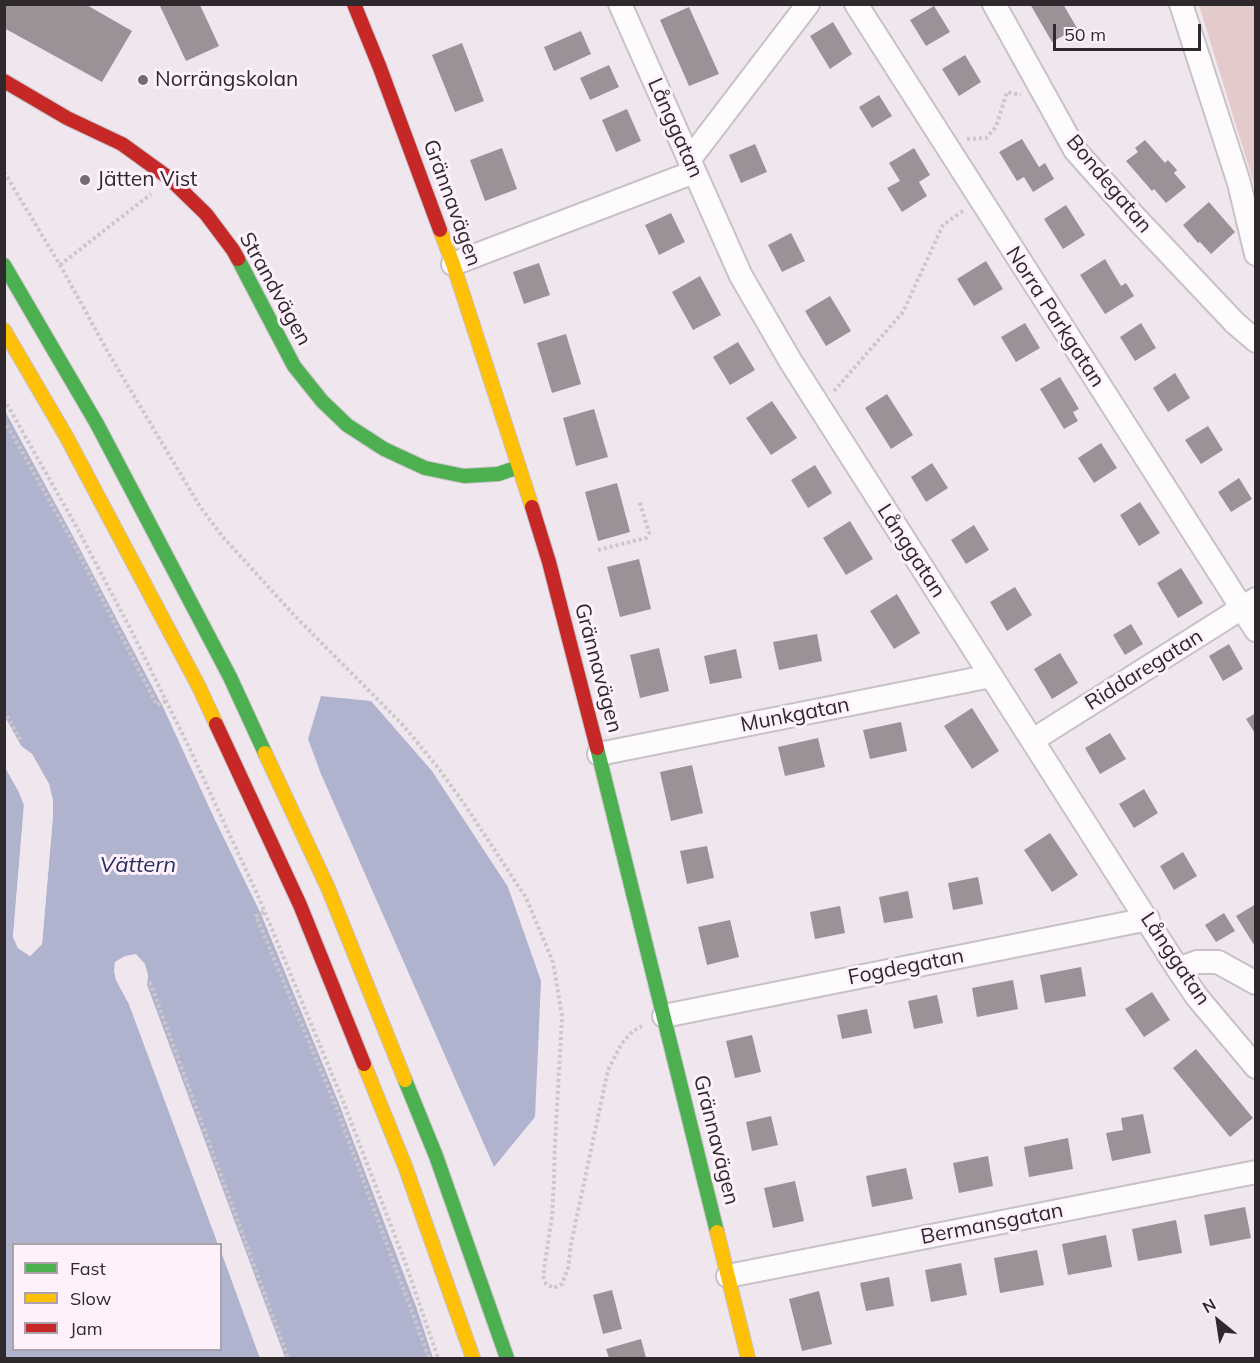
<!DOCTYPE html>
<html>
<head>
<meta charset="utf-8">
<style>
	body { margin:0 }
	#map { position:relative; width:1260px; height:1363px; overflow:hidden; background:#f0e6ee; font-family:Mulish,sans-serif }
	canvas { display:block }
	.frame { position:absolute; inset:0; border:6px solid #2f292e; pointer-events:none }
	.legend { position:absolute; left:12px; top:1243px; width:210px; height:108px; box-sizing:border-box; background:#fef1fc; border:2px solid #aba1aa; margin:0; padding:8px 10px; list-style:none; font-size:18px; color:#2f292e }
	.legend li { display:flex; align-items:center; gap:12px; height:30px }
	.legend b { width:30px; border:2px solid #aba1aa }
	.north { position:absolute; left:1188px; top:1291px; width:60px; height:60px; -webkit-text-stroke:4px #fef1fc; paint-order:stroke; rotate:330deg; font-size:16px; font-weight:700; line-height:24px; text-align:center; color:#2f292e }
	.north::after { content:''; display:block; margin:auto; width:21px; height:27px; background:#2f292e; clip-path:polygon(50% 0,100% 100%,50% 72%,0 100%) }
	.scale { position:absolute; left:1053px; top:24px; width:148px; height:27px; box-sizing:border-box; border:3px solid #2f292e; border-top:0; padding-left:8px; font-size:18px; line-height:21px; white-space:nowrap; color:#2f292e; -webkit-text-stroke:4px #fef1fc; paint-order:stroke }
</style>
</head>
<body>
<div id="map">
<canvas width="1260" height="1363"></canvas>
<div class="frame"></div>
<ul class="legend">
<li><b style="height:8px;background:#4caf50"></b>Fast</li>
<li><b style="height:8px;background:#ffc107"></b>Slow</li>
<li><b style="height:8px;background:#c62828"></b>Jam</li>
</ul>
<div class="north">N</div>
<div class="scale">50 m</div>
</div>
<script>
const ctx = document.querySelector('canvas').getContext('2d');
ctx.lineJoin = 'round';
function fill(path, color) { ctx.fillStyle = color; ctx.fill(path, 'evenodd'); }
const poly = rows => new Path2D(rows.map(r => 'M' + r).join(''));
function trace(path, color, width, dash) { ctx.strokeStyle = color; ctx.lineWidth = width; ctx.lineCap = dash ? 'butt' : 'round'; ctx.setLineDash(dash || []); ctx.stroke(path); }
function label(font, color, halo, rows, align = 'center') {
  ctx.font = font + ' Mulish,sans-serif'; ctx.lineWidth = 6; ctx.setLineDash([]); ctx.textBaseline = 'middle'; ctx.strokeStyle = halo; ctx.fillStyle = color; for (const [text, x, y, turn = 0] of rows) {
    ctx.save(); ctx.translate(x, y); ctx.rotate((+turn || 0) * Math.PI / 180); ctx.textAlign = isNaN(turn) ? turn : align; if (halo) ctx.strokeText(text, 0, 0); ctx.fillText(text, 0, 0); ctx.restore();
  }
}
fill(poly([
	[1199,5,1255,5,1255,187]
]), '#e4cbcb');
fill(poly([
	[5,411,74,538,163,707,215,820,261,914,338,1101,417,1309,433,1358,285,1358,147,985,148,975,136,954,115,962,116,980,129,1004,218,1244,14,1244,14,1350,220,1350,221,1251,260,1358,5,1358,4,766,19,792,24,805,13,937,18,948,30,956,42,944,53,815,53,801,49,784,32,754,21,746,5,717],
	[321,696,371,701,432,771,508,887,541,981,535,1117,494,1167,321,774,308,739]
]), '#b0b3ce');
fill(poly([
	[5,717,21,746,32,754,49,784,53,801,53,815,42,944,30,956,18,948,13,937,24,805,19,792,5,766,4,763,7,765,22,791,27,804,16,936,21,946,29,952,39,943,50,814,50,801,46,786,29,756,18,747,4,723],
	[136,954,145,964,148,975,147,985,285,1358,282,1358,144,986,145,975,142,965,135,957,126,959,118,964,117,970,119,979,132,1002,221,1243,220,1246,220,1244,218,1244,129,1004,116,980,114,971,115,962,125,956],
	[220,1248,223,1250,263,1358,260,1358]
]), '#f0e6ee');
fill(poly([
	[4,4,85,4,132,31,102,82,4,28],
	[1030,4,1063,4,1077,28,1052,42],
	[163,5,200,5,219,46,186,61,160,6],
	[934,6,950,32,926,46,910,20],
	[689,7,719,74,689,86,660,20],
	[833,22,852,54,830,69,810,36],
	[581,31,591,54,554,71,544,47],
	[462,43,484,101,455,112,432,55],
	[965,55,981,82,959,96,942,69],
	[609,65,619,87,590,100,580,78],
	[879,95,892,116,872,128,859,107],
	[627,109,641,141,616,152,602,120],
	[1022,139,1039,167,1045,163,1054,179,1033,192,1024,177,1017,181,999,152],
	[1145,140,1165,163,1168,160,1177,170,1174,173,1186,187,1166,203,1154,189,1152,191,1126,161,1138,152,1135,148],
	[755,144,767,172,741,183,729,155],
	[502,148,517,189,485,201,470,160],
	[914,148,930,175,919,182,927,196,902,212,887,188,900,181,889,163],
	[1209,202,1235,232,1211,254,1200,242,1198,243,1183,225],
	[1066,205,1085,235,1063,249,1044,219],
	[671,213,685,242,659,255,645,225],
	[791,233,805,261,782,272,768,245],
	[1105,259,1121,286,1126,283,1134,296,1105,314,1080,275],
	[986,261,1003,289,974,306,957,279],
	[539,263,550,295,524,304,513,272],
	[700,276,721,315,693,330,672,292],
	[830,296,851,331,826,346,805,311],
	[1025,323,1040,348,1016,362,1001,337],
	[1141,323,1156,348,1135,361,1120,337],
	[566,334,581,384,552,393,537,343],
	[738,342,755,370,730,385,713,357],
	[1175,373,1190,398,1168,412,1153,388],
	[1060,377,1079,409,1073,412,1078,421,1064,429,1040,389],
	[887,394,913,435,891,449,865,408],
	[772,401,797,438,771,455,746,418],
	[594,409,608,457,576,466,563,418],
	[1208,426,1223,450,1201,464,1185,440],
	[1101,443,1117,468,1094,483,1078,458],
	[932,463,948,488,926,502,911,477],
	[815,465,832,493,808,508,791,480],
	[1239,478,1252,499,1231,512,1218,492],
	[617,483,630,532,598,541,585,492],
	[1140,502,1160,533,1139,546,1120,515],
	[850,521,873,559,846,575,823,538],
	[974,525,989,550,966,564,951,540],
	[639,559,651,609,620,617,607,567],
	[1181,568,1203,603,1178,618,1157,583],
	[1015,587,1032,615,1007,631,990,602],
	[897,594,920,633,894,649,870,611],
	[1131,624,1143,644,1125,655,1113,635],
	[817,634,822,661,779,670,773,642],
	[1229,644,1243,669,1223,681,1209,656],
	[659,648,669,691,640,698,630,655],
	[736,649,742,678,710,684,704,656],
	[1060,653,1078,683,1052,699,1034,669],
	[972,708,999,751,972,769,944,726],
	[1256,713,1256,735,1246,719],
	[901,722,907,751,870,759,863,730],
	[1110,733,1126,759,1100,774,1085,748],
	[818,738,825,767,785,776,778,747],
	[692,765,703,813,671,821,660,772],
	[1144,789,1158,813,1134,828,1119,804],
	[1050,833,1078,875,1052,892,1024,850],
	[707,846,714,878,687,884,680,851],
	[1183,852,1197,876,1174,890,1160,866],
	[978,877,983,904,953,910,948,883],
	[908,891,913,918,884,923,879,897],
	[1256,904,1256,944,1254,945,1236,916],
	[840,906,845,933,815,939,810,912],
	[1224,913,1235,931,1216,942,1205,925],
	[730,920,739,957,707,965,698,927],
	[1081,967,1086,996,1045,1003,1040,975],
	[1013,980,1018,1009,977,1017,972,988],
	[1152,992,1170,1020,1144,1037,1125,1009],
	[937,995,943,1023,914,1029,908,1001],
	[867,1009,872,1033,842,1039,837,1015],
	[752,1035,761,1072,735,1078,726,1041],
	[1196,1049,1253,1118,1230,1137,1173,1068],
	[1143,1114,1151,1153,1112,1161,1106,1133,1123,1130,1121,1118],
	[771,1116,778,1145,752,1151,746,1122],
	[1068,1138,1073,1169,1029,1177,1024,1147],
	[988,1156,993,1186,959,1193,953,1163],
	[906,1168,913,1199,872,1207,866,1176],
	[795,1181,804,1221,773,1228,764,1188],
	[1245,1207,1251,1238,1210,1246,1204,1215],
	[1176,1220,1182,1253,1138,1261,1132,1229],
	[1106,1235,1112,1267,1068,1275,1062,1244],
	[1037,1250,1044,1285,1000,1293,994,1258],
	[961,1263,967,1295,931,1302,925,1270],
	[889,1277,894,1306,866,1311,860,1283],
	[612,1290,622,1329,603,1334,593,1295],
	[819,1291,832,1344,802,1351,789,1299],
	[641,1339,646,1358,609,1358,606,1349]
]), '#9a9297');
const street = poly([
	[620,4,741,276,791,362,1178,969,1197,997,1256,1067],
	[856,4,1256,630],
	[994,4,1075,150,1132,214,1235,323,1256,341],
	[1181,4,1239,183,1256,254],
	[689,160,808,4],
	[453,264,694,172],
	[1033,740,1256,599],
	[599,754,991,676],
	[1178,969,1197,962,1218,962,1256,983],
	[664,1016,1148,919],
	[728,1276,1256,1172]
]);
const fast = poly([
	[238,259,294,366,322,401,347,425,384,449,425,468,464,476,498,474,519,467],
	[4,265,97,424,230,677,265,753],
	[597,748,717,1232],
	[405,1080,436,1156,507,1358]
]);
const slow = poly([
	[440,230,453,264,532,507],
	[4,330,66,436,199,687,216,724],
	[265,753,328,888,405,1080],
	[364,1064,405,1166,473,1358],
	[717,1232,748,1358]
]);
const jam = poly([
	[354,4,380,68,440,230],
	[4,81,67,118,122,144,169,178,206,214,233,250,238,259],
	[532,507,549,562,597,748],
	[216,724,300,905,364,1064]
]);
trace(street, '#c8c2c8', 26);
trace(fast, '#c8c2c8', 16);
trace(slow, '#c8c2c8', 16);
trace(jam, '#c8c2c8', 16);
trace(poly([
	[967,139,986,138,996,127,1007,92,1021,95],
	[4,172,60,265,109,354,199,505,222,536,294,615,402,724,436,765,465,805,526,898,553,962,562,1016,555,1143,554,1180,552,1216,543,1276,546,1284,554,1288,562,1284,568,1268,571,1244,608,1070,622,1043,633,1031,642,1026],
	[60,265,151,194],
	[834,391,903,312,943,225,964,210],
	[4,399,76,526,131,630,187,743,259,898,343,1101,405,1262,438,1358],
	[4,420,71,539,157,705,166,701],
	[598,550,646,538,649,533,639,500],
	[4,711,22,742],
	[264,912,256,916,335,1104,429,1358],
	[150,982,288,1358]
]), '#cbc7ca', 4, [3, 3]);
trace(street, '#fdfbfc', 22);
trace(fast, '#4caf50', 14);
trace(slow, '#ffc107', 14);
trace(jam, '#c62828', 14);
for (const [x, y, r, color] of [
	[143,80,6,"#736b71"],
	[85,180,6,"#736b71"]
]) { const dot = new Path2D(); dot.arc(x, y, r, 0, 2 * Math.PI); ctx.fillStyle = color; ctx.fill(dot); trace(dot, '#fef1fc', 2); }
label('21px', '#2f292e', '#fef1fc', [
	["Norrängskolan",155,80],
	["Jätten Vist",97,180]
], 'left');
label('21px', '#2f292e', '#fef1fc', [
	["Långgatan",675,128,66],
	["Bondegatan",1109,184,50],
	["Grännavägen",452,203,70],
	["Strandvägen",275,289,61],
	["Norra Parkgatan",1055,317,57],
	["Långgatan",911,551,57],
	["Grännavägen",598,668,75],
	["Riddaregatan",1144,670,-32],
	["Munkgatan",795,715,-11],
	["Långgatan",1175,959,56],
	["Fogdegatan",906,967,-11],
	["Grännavägen",716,1140,76],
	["Bermansgatan",992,1224,-11]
]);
label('italic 22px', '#28305f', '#fef1fc', [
	["Vättern",138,865]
]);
</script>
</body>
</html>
